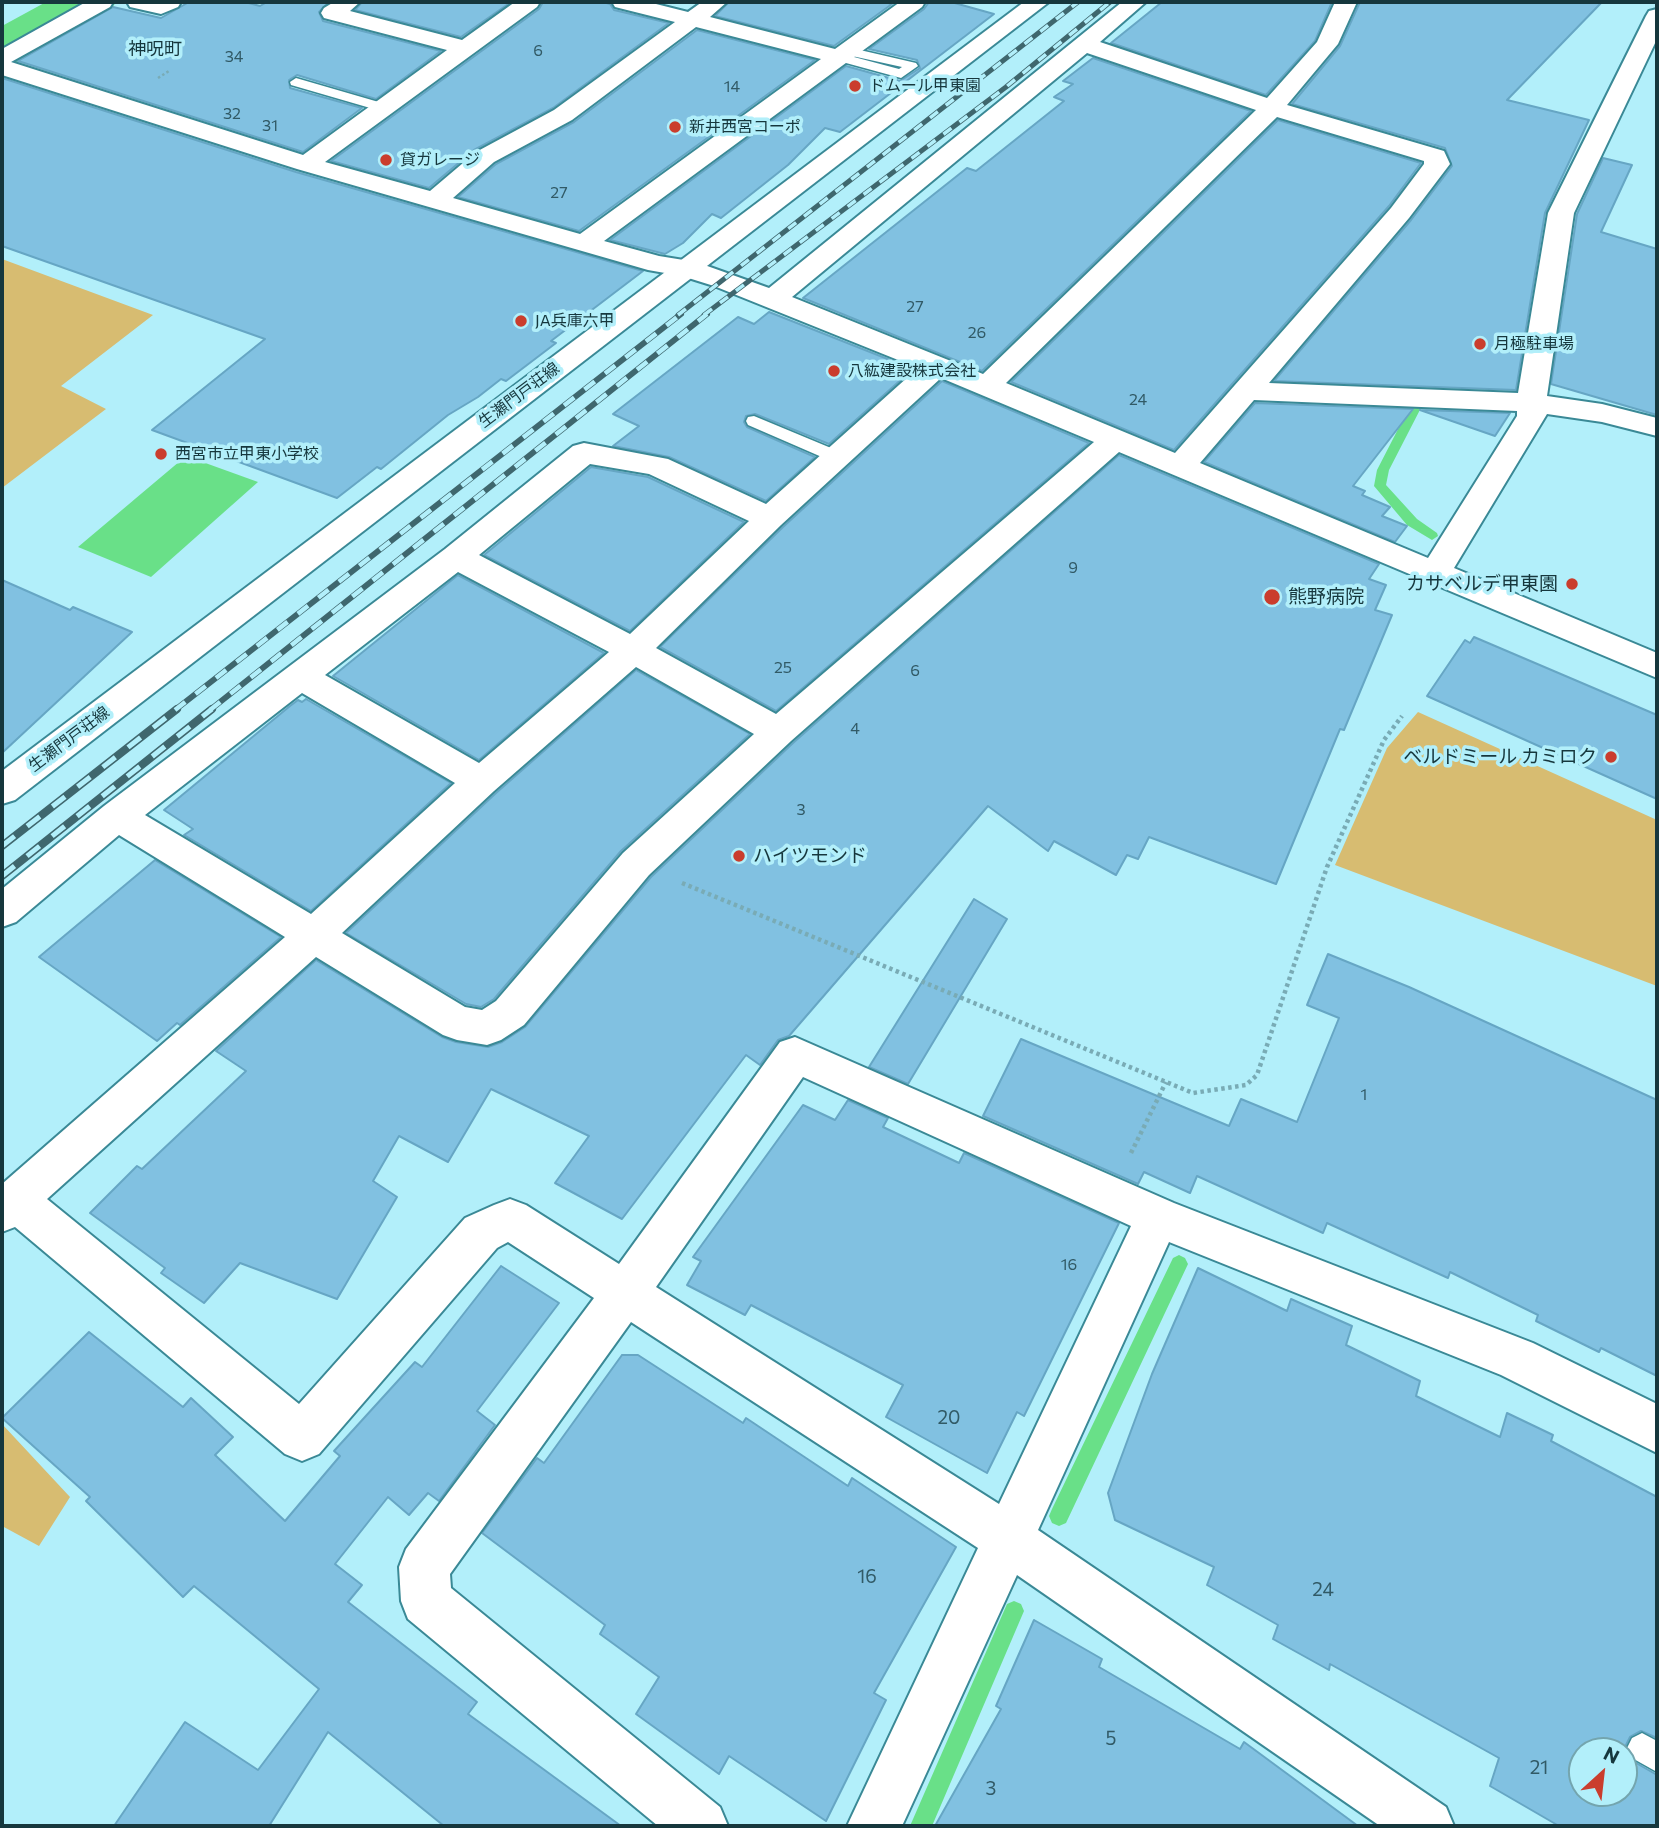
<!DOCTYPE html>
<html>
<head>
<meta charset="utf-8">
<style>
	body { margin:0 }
	#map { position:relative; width:1659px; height:1828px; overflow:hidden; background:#b2effa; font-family:Commissioner,sans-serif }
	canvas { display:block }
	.frame { position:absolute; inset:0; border:4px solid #16373d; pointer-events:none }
	.north { position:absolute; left:1568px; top:1737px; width:70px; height:70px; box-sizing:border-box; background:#b2effa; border:2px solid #74a5ae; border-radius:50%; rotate:27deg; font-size:19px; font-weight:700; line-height:28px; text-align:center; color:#16373d }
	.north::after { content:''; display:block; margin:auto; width:24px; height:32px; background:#ca3d2d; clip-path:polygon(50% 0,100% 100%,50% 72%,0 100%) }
</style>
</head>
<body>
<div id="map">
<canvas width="1659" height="1828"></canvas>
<div class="frame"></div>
<div class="north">N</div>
</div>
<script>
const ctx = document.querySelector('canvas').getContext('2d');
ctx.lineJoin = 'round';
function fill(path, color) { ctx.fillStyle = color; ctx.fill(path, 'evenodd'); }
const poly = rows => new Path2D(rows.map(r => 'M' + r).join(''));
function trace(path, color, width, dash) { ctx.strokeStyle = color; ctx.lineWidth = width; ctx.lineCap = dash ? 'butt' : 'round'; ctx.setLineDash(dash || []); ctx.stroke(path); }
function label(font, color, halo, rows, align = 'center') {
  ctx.font = font + ' Commissioner,"Noto Sans JP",sans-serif'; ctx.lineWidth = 7; ctx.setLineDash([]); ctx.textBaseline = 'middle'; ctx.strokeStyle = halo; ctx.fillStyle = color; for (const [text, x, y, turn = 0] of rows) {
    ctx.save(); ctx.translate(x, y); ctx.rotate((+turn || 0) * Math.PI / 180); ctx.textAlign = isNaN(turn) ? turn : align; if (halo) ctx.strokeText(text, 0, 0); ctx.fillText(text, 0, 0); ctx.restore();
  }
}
fill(poly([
	[2,259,153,315,61,386,106,409,2,488],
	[1418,712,1657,820,1657,986,1335,865,1387,748],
	[2,1424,70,1497,39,1546,2,1526]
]), '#d7bc71');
fill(poly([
	[186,456,258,482,151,577,78,547]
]), '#69e088');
fill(poly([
	[1418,398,1424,402,1389,470,1386,485,1417,519,1437,533,1438,536,1432,540,1407,525,1374,486,1377,470,1412,402,1418,398],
	[1179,1255,1185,1258,1188,1264,1066,1523,1059,1526,1052,1523,1049,1516,1052,1509,1173,1258,1179,1255],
	[1014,1601,1021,1604,1024,1611,932,1826,910,1826,1007,1604,1014,1601]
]), '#69e088');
fill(poly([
	[46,2,116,2,108,14,23,61,2,66,2,26,46,2]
]), '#69e088');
const building = poly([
	[189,2,245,2,260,6,267,2,329,2,319,12,323,21,441,51,376,99,297,75,289,80,290,88,362,108,303,152,18,61,113,7,161,18,189,2],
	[362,2,511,2,461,37,355,10,362,2],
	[543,2,603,2,610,4,614,10,669,23,553,108,474,150,429,188,331,161,539,9,543,2],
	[729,2,884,2,892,4,834,46,715,16,729,2],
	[929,2,951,2,994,14,840,132,825,128,788,165,721,218,712,214,683,243,665,254,610,240,846,66,900,81,920,68,917,60,869,49,924,9,929,2],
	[1162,2,1332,2,1315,41,1266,95,1111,43,1162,2],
	[1360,2,1602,2,1507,100,1589,120,1545,213,1516,390,1274,381,1411,220,1452,166,1445,148,1292,104,1340,46,1360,2],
	[697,30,815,60,579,231,458,197,496,164,574,122,697,30],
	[1093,58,1251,111,982,371,803,298,967,168,976,171,1064,101,1054,97,1073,84,1063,81,1093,58],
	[2,78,296,172,643,271,551,341,556,343,506,381,501,379,478,397,448,415,381,469,377,467,337,498,152,430,265,339,2,246,2,78],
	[1278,120,1421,163,1389,206,1174,450,1011,382,1278,120],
	[1603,158,1632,165,1601,232,1657,249,1657,415,1551,384,1577,214,1603,158],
	[769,312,913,369,829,444,755,414,746,416,744,422,747,427,815,457,766,501,669,457,613,446,639,426,613,414,738,317,754,324,769,312],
	[942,381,1089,443,776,711,660,647,783,527,942,381],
	[1255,403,1413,409,1353,486,1365,491,1362,495,1390,507,1382,516,1407,526,1395,542,1204,462,1255,403],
	[1420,410,1510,413,1495,436,1420,410],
	[1119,455,1379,564,1369,579,1386,585,1375,610,1392,615,1344,730,1340,729,1276,884,1149,837,1138,859,1127,855,1116,875,1054,841,1048,851,988,806,789,1036,778,1040,760,1065,746,1055,622,1219,555,1183,589,1136,491,1089,448,1162,399,1136,373,1181,397,1197,337,1299,240,1263,204,1303,161,1273,165,1268,90,1213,137,1166,142,1169,246,1071,216,1051,316,960,442,1037,456,1042,488,1047,502,1042,525,1027,651,877,793,743,1119,455],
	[591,467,648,477,744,522,630,631,484,555,591,467],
	[458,575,604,653,479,760,333,676,458,575],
	[2,580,70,610,73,607,132,632,2,753,2,580],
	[1474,637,1657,715,1657,799,1427,696,1465,640,1470,643,1474,637],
	[636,670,750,734,621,851,494,999,481,1007,466,1004,346,933,496,793,636,670],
	[306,699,451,783,311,911,184,835,193,829,164,810,290,706,298,700,302,702,306,699],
	[155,860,281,937,180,1025,177,1023,157,1041,39,957,155,860],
	[974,899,1007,919,908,1084,869,1067,974,899],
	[1328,954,1409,987,1657,1100,1657,1376,1601,1348,1599,1352,1536,1321,1538,1315,1450,1272,1448,1278,1327,1223,1323,1233,1197,1176,1190,1193,1144,1172,1138,1184,983,1116,1021,1039,1229,1126,1241,1099,1297,1122,1339,1018,1307,1005,1328,954],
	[848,1100,888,1118,883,1127,959,1163,964,1153,1119,1223,1024,1416,1017,1412,987,1473,886,1417,903,1385,751,1305,745,1315,687,1285,701,1261,693,1257,803,1105,835,1120,848,1100],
	[501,1266,559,1303,477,1411,495,1425,439,1501,428,1493,409,1515,388,1497,335,1564,362,1585,348,1602,477,1702,468,1714,621,1826,444,1826,328,1732,269,1826,114,1826,185,1722,258,1770,319,1689,194,1586,183,1597,86,1501,90,1497,2,1418,89,1332,183,1407,191,1398,233,1437,215,1455,285,1521,340,1456,334,1451,415,1362,422,1367,501,1266],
	[1198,1268,1287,1311,1291,1299,1352,1326,1346,1345,1420,1381,1416,1396,1500,1437,1507,1413,1553,1435,1551,1441,1657,1497,1657,1738,1641,1731,1630,1737,1625,1747,1631,1760,1657,1775,1657,1826,1559,1826,1490,1786,1499,1758,1330,1664,1329,1670,1273,1639,1278,1625,1207,1585,1214,1567,1115,1520,1108,1493,1152,1374,1198,1268],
	[1582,1751,1624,1751,1624,1793,1582,1793,1582,1751],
	[622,1355,638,1355,743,1423,746,1418,848,1486,852,1478,956,1547,874,1693,886,1700,826,1821,729,1756,719,1774,636,1714,659,1677,600,1634,605,1625,482,1533,537,1458,544,1463,622,1355],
	[1034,1620,1102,1659,1099,1667,1240,1749,1244,1742,1358,1826,935,1826,1001,1709,996,1706,1034,1620]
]);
fill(building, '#81c1e1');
trace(building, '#66a6c4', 2);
const service = poly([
	[847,47,916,63,918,66,901,78,835,60,835,54,839,53,899,69,902,67,843,54,841,51,847,47],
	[296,78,389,105,391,108,384,112,291,85,290,82,296,78],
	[754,416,843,453,845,457,843,461,831,461,748,425,746,421,748,417,754,416],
	[1642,1733,1657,1741,1657,1772,1632,1758,1627,1748,1632,1738,1642,1733]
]);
const minor = poly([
	[86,2,113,2,110,7,11,62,303,155,447,50,324,18,321,13,324,8,334,2,360,2,350,11,462,40,515,2,540,2,537,7,325,162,430,191,476,152,554,110,675,22,615,7,612,2,648,2,688,12,702,2,727,2,710,17,835,49,900,2,925,2,922,7,604,241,659,256,696,262,769,288,1122,2,1146,2,1100,42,1267,98,1317,42,1335,2,1357,2,1338,44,1287,105,1444,151,1450,164,1409,218,1269,383,1518,393,1548,213,1646,16,1649,11,1657,9,1657,39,1574,213,1547,396,1602,404,1657,418,1657,436,1602,422,1547,414,1454,568,1657,653,1657,678,1119,452,791,741,649,875,524,1025,501,1040,487,1045,457,1040,443,1035,316,957,47,1199,299,1404,465,1218,494,1205,510,1199,526,1205,619,1264,780,1042,795,1037,1174,1203,1533,1343,1657,1404,1657,1453,1501,1375,1169,1242,1038,1530,1446,1807,1454,1826,1380,1826,1017,1575,902,1826,847,1826,978,1548,631,1322,450,1574,451,1588,720,1807,728,1826,658,1826,408,1619,401,1601,399,1567,406,1549,594,1298,508,1242,497,1248,319,1454,302,1461,285,1454,15,1227,2,1232,2,1184,285,937,119,835,16,922,2,927,2,889,104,806,445,549,573,446,584,443,668,459,766,504,918,368,714,286,682,276,648,270,297,169,2,75,2,49,86,2],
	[696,27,821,59,580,234,453,198,494,162,572,120,696,27],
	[1087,53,1256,110,983,374,792,297,1087,53],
	[1277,117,1424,161,1424,164,1391,208,1175,453,1006,383,1277,117],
	[941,378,1094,442,776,714,656,648,781,525,941,378],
	[1254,400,1517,411,1517,416,1428,558,1200,463,1254,400],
	[590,464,649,474,749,521,630,634,479,555,590,464],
	[458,572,609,652,479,763,325,675,458,572],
	[636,667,754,734,623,853,496,1001,482,1010,465,1007,342,933,494,791,636,667],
	[302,693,455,783,311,914,145,815,302,693],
	[803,1077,1131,1226,999,1504,656,1287,803,1077],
	[127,2,181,2,178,7,161,14,130,7,127,2]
]);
const secondary = poly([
	[1024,2,1049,2,15,800,2,804,2,771,1024,2]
]);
trace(service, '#3a8996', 3);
trace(minor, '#3a8996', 4);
trace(secondary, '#3a8996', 4);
trace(poly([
	[158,78,169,71]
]), '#79abb5', 2.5, [2.5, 2.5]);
trace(poly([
	[682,883,1193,1093,1246,1085,1257,1075,1327,867,1384,740,1402,716],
	[1131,1153,1166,1082]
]), '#79abb5', 4.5, [3.5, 3.5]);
fill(service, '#fff');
fill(minor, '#fff');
fill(secondary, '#fff');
const railFar2 = poly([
	[678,315,1078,2],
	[704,315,1006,87,1110,2]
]);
const railFar1 = poly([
	[175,710,681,314],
	[210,710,707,314]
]);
const rail = poly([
	[2,846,177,709],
	[2,876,212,709]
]);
trace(railFar2, '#3f676e', 5);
trace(railFar1, '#3f676e', 6);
trace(rail, '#3f676e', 8);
trace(railFar2, '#b2effa', 3.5, [10]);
trace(railFar1, '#b2effa', 4.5, [13]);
trace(rail, '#b2effa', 5, [16]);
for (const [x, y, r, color] of [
	[855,86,7,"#ca3d2d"],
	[675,127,7,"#ca3d2d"],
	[386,160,7,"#ca3d2d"],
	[521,321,7,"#ca3d2d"],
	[1480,344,7,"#ca3d2d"],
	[834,371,7,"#ca3d2d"],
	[161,454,7,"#ca3d2d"],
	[1572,584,7,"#ca3d2d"],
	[1272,597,9,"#ca3d2d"],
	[1611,757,7,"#ca3d2d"],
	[739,856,7,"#ca3d2d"]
]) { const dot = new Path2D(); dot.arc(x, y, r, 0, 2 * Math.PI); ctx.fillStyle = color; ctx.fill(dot); trace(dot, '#b2effa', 2.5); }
label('16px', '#315a66', null, [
	["6",538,51],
	["34",234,57],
	["14",732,87],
	["32",232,114],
	["31",270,126],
	["27",559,193],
	["27",915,307],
	["26",977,333],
	["24",1138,400],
	["9",1073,568],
	["25",783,668],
	["6",915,671],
	["4",855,729],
	["3",801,810],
	["1",1364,1095],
	["16",1069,1265]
]);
label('16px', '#16373d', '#b2effa', [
	["ドムール甲東園",869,86],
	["新井西宮コーポ",689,127],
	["貸ガレージ",400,160],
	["JA兵庫六甲",535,321],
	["月極駐車場",1494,344],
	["八紘建設株式会社",848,371],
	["西宮市立甲東小学校",175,454]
], 'left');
label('16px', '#16373d', '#b2effa', [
	["生瀬門戸荘線",519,395,-37],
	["生瀬門戸荘線",69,739,-37]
]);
label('18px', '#16373d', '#b2effa', [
	["神呪町",155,49]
]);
label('19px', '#16373d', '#b2effa', [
	["カサベルデ甲東園",1558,584],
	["熊野病院",1288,597,"left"],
	["ベルドミール カミロク",1597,757],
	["ハイツモンド",753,856,"left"]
], 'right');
label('19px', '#315a66', null, [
	["20",949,1418],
	["16",867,1577],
	["24",1323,1590],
	["5",1111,1739],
	["21",1539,1768],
	["3",991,1789]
]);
</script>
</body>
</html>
